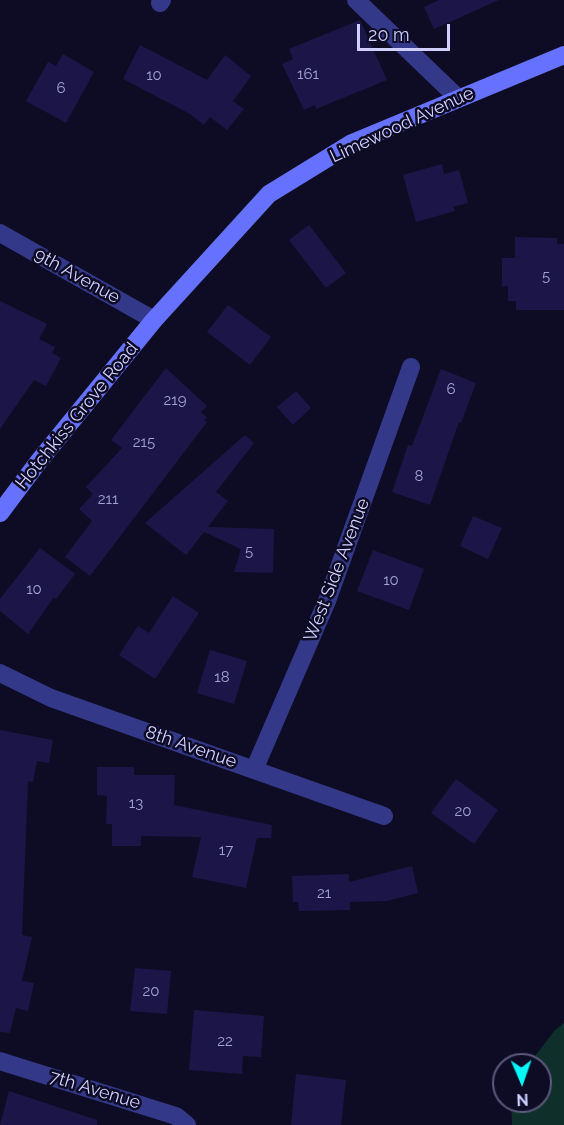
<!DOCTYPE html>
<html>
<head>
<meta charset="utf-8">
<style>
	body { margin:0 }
	#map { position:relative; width:564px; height:1125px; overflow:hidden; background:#0e0c24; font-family:Raleway,sans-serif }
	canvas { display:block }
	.north { position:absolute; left:492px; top:1053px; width:60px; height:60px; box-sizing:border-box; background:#0e0c24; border:2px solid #5c5a7c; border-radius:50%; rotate:178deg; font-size:16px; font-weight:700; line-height:24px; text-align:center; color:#d0cfff }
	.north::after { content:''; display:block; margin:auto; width:21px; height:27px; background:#00fafa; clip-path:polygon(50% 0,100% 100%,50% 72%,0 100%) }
	.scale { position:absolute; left:357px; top:24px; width:93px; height:27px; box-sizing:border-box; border:3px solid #d0cfff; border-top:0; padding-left:8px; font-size:18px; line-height:21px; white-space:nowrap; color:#d0cfff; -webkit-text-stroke:4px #0e0c24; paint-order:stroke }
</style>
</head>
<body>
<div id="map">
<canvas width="564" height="1125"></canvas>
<div class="north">N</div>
<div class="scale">20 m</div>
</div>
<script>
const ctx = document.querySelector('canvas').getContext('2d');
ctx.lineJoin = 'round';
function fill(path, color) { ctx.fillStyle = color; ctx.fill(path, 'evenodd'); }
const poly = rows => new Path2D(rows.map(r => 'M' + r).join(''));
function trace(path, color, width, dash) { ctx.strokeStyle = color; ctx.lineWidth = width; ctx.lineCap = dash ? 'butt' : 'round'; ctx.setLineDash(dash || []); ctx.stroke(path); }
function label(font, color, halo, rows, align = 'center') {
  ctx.font = font + ' Raleway,sans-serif'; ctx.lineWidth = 5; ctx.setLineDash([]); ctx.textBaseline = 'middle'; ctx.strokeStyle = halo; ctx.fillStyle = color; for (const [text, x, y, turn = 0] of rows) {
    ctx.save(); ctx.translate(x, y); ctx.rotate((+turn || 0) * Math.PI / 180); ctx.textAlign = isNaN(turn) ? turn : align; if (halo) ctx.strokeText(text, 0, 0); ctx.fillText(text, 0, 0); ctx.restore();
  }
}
fill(poly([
	[564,1023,564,1125,512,1125,511,1101,540,1101,540,1065,528,1065,555,1030]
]), '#0f2f2a');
fill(poly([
	[439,0,499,0,434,29,424,7],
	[360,20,387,80,316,109,315,105,304,110,282,64,293,59,289,49],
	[140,45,207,80,225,55,251,76,233,101,244,109,227,130,210,117,204,125,190,114,123,79],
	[63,54,94,72,66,123,26,101,48,62,56,66],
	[442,164,444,174,459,170,468,203,453,207,455,211,416,222,403,175],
	[309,225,346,273,326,288,289,240],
	[515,237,557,238,557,244,564,244,564,310,516,310,516,301,508,301,508,286,502,287,502,258,515,258],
	[0,301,47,324,39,339,55,347,52,353,61,358,46,386,34,380,0,429],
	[228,305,271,337,250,365,207,332],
	[166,368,207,406,201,412,207,418,204,420,207,422,90,576,65,557,92,521,79,509,93,494,86,487,122,448,111,440],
	[441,369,476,383,461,423,459,422,430,505,392,492,408,445,412,446],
	[296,391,311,408,293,425,277,407],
	[245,435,254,443,216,492,228,501,208,527,274,529,273,573,234,572,241,549,204,532,186,555,145,523],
	[473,516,502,528,488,559,460,546],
	[40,548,75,574,56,599,54,597,28,634,0,611,0,599],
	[373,550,424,569,409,610,357,591],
	[173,596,199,613,155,679,119,655,138,626,149,633],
	[210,650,247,661,234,704,197,693],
	[0,730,53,740,49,763,37,761,33,782,28,781,22,935,32,937,22,981,34,983,28,1011,16,1008,10,1033,0,1032],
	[97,767,134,767,134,775,175,775,174,805,272,825,271,838,257,838,246,888,192,877,201,837,141,836,141,846,112,846,112,824,106,824,107,796,97,795],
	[456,779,498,810,474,844,431,813],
	[412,866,418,893,387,901,350,902,350,910,299,911,298,902,293,902,292,876,349,874,349,882],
	[135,968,171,971,167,1014,130,1011],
	[194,1010,264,1016,261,1057,243,1056,242,1074,189,1070],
	[296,1074,346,1080,341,1125,291,1125],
	[9,1091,97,1120,97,1125,0,1125]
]), '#1b1647');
trace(poly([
	[356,0,458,98],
	[160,3,162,0],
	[0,233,154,320],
	[0,673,51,698,384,816],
	[254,770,327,601,411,367],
	[0,1061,176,1116,187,1125]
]), '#333888', 18);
trace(poly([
	[0,513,39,461,154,320,269,194,352,143,564,55]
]), '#6672ff', 18);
label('15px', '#a3a1d1', null, [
	["161",308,74],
	["10",154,75],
	["6",61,88],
	["5",546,276],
	["6",451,389],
	["219",175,400],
	["215",144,442],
	["8",419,476],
	["211",108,499],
	["5",249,551],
	["10",391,580],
	["10",34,589],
	["18",222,677],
	["13",136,803],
	["20",463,811],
	["17",226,850],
	["21",324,893],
	["20",151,991],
	["22",225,1041]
]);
label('18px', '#d0cfff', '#0e0c24', [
	["Limewood Avenue",402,125,-25],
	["9th Avenue",77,276,29],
	["Hotchkiss Grove Road",77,416,-51],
	["West Side Avenue",337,570,-69],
	["8th Avenue",191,747,19],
	["7th Avenue",95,1090,17]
]);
</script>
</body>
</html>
